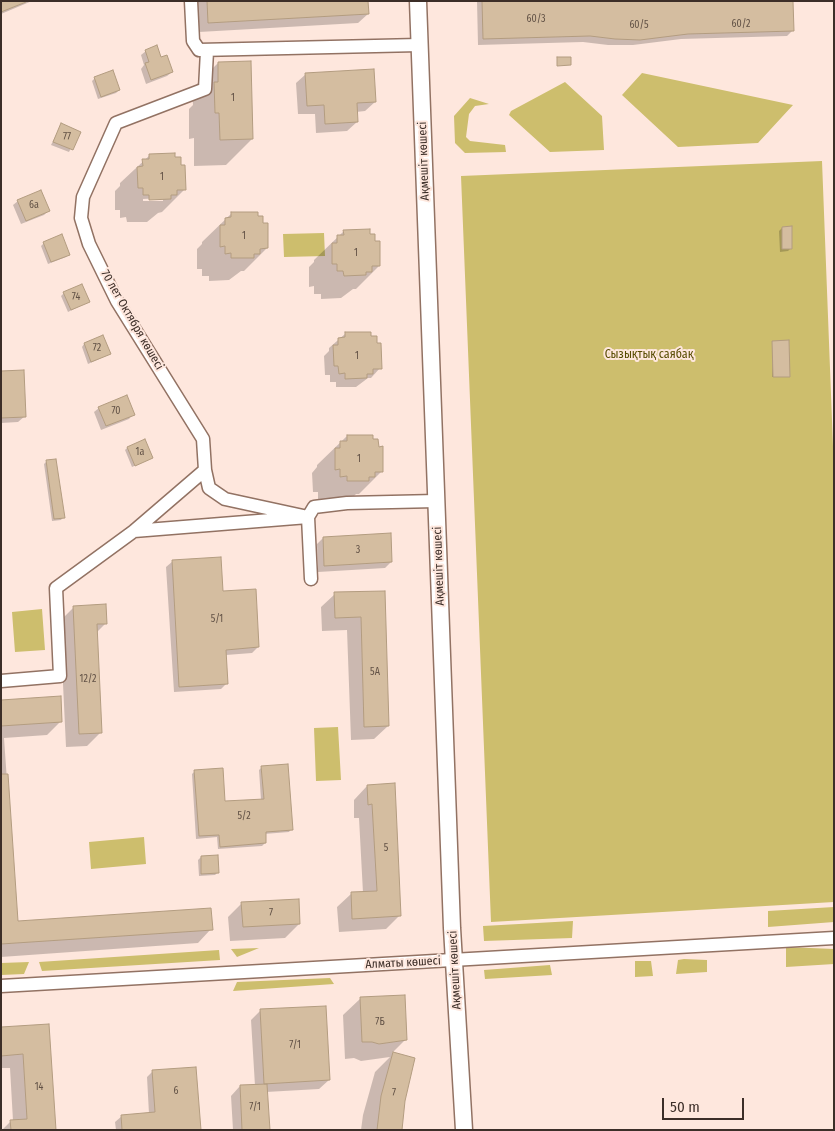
<!DOCTYPE html>
<html>
<head>
<meta charset="utf-8">
<style>
	body { margin:0 }
	#map { position:relative; width:835px; height:1131px; overflow:hidden; background:#fee7dd; font-family:"Fira Sans Condensed",sans-serif }
	canvas { display:block }
	.frame { position:absolute; inset:0; border:2px solid #3c2e28; pointer-events:none }
	.scale { position:absolute; left:662px; top:1098px; width:82px; height:22px; box-sizing:border-box; border:2px solid #3c2e28; border-top:0; padding-left:6px; font-size:15px; line-height:18px; white-space:nowrap; color:#3c2e28; -webkit-text-stroke:4px #fee7dd; paint-order:stroke }
</style>
</head>
<body>
<div id="map">
<canvas width="835" height="1131"></canvas>
<div class="frame"></div>
<div class="scale">50 m</div>
</div>
<script>
const ctx = document.querySelector('canvas').getContext('2d');
ctx.lineJoin = 'round';
function fill(path, color) { ctx.fillStyle = color; ctx.fill(path, 'evenodd'); }
const poly = rows => new Path2D(rows.map(r => 'M' + r).join(''));
function trace(path, color, width, dash) { ctx.strokeStyle = color; ctx.lineWidth = width; ctx.lineCap = dash ? 'butt' : 'round'; ctx.setLineDash(dash || []); ctx.stroke(path); }
function label(font, color, halo, rows, align = 'center') {
  ctx.font = font + ' "Fira Sans Condensed",sans-serif'; ctx.lineWidth = 4; ctx.setLineDash([]); ctx.textBaseline = 'middle'; ctx.strokeStyle = halo; ctx.fillStyle = color; for (const [text, x, y, turn = 0] of rows) {
    ctx.save(); ctx.translate(x, y); ctx.rotate((+turn || 0) * Math.PI / 180); ctx.textAlign = isNaN(turn) ? turn : align; if (halo) ctx.strokeText(text, 0, 0); ctx.fillText(text, 0, 0); ctx.restore();
  }
}
fill(poly([
	[642,73,793,105,758,143,678,147,622,95],
	[565,82,602,116,604,150,550,152,509,115,511,111],
	[470,98,489,104,475,106,469,114,466,137,470,141,505,145,506,152,465,153,455,143,454,116],
	[822,161,834,472,834,902,491,922,461,176],
	[324,233,325,256,284,257,283,234],
	[42,609,45,650,15,652,12,612],
	[338,727,341,780,316,781,314,728],
	[144,837,146,864,91,869,89,842],
	[834,907,834,922,768,927,768,911],
	[573,921,572,938,484,941,483,926],
	[786,947,834,949,834,964,786,967],
	[259,948,237,957,231,949],
	[219,950,220,960,42,971,39,962],
	[684,959,707,960,707,972,676,974,678,960],
	[635,961,651,961,653,976,635,977],
	[29,962,24,974,1,975,1,963],
	[550,965,552,975,485,979,484,970],
	[330,978,334,984,233,991,237,982]
]), '#cdbe6d');
fill(poly([
	[1,1,32,1,1,14],
	[197,1,367,1,368,14,358,23,199,32],
	[477,1,792,1,793,30,787,36,681,39,633,45,608,45,583,42,478,45],
	[146,51,161,59,172,72,167,76,146,84,141,69,144,65,141,55],
	[218,63,252,139,226,165,194,166,194,138,189,139,189,109,193,105,192,89],
	[306,74,375,102,365,111,356,112,357,122,347,131,316,133,315,114,298,114,296,83],
	[95,78,119,90,116,93,98,99,92,81],
	[61,125,79,132,69,152,51,145],
	[150,155,174,159,185,189,162,212,158,213,147,222,127,222,126,217,120,218,120,210,115,210,115,191,120,186,120,183],
	[163,198,163,201,143,201,143,199],
	[18,201,49,210,44,215,21,224,13,205],
	[232,213,262,225,267,248,244,271,241,271,229,280,209,281,209,276,202,276,202,269,197,269,197,249,202,244,202,242],
	[782,228,791,248,788,251,780,252,779,231],
	[344,231,368,235,374,242,379,266,356,289,353,289,341,298,321,299,321,294,314,294,314,286,309,287,309,267,314,262,314,260],
	[44,243,68,255,66,257,48,264,41,246],
	[64,293,88,302,68,312,61,296],
	[345,334,380,368,371,378,368,378,356,387,336,387,336,382,330,382,330,375,325,375,324,356,329,351,329,348],
	[102,337,109,353,106,356,88,364,82,347,84,344],
	[773,342,788,376,787,377,772,377],
	[1,372,25,416,18,422,1,423],
	[99,408,133,414,129,419,101,430,94,412],
	[347,436,372,440,377,448,382,471,359,494,356,494,350,500,324,504,324,499,318,499,318,492,313,492,312,473,317,467,317,465],
	[127,448,152,458,132,467,125,450],
	[47,461,63,517,61,520,52,521,44,464],
	[323,538,391,562,385,568,318,572,317,544],
	[173,561,222,592,258,647,252,653,226,655,227,683,221,689,174,692,166,567],
	[384,592,388,726,374,739,351,740,347,630,322,631,321,607,335,594],
	[74,607,106,623,96,633,101,732,87,746,66,747,60,621],
	[1,701,61,721,47,735,4,738,17,923,211,929,198,943,1,957],
	[262,767,291,829,289,832,264,834,265,843,262,846,218,849,217,837,196,839,192,774,195,771,224,803,261,800,259,770],
	[393,785,400,915,386,929,339,932,337,907,351,894,363,893,359,818,354,818,354,800,367,786],
	[201,857,218,872,215,875,199,876,198,860],
	[242,903,299,924,285,938,230,941,228,917],
	[361,998,405,1040,392,1053,413,1059,404,1101,401,1130,361,1130,363,1115,375,1072,390,1057,361,1061,354,1058,345,1059,343,1015],
	[261,1010,329,1080,319,1089,266,1092,268,1130,233,1130,231,1096,240,1086,255,1086,251,1020],
	[48,1026,55,1130,2,1130,11,1121,13,1121,10,1068,1,1068,1,1028],
	[153,1071,200,1130,116,1130,115,1122,122,1116,149,1114,147,1077]
]), '#0003');
const building = poly([
	[1,1,26,1,26,2,1,12,1,1],
	[207,1,368,1,369,14,208,23,207,1],
	[482,1,793,1,794,31,688,34,640,40,615,39,590,36,483,39,482,1],
	[157,45,161,57,167,55,173,72,151,80,145,63,149,62,145,50,157,45],
	[557,57,571,57,571,65,557,66,557,57],
	[251,61,253,139,220,140,219,113,215,113,214,82,218,82,218,62,251,61],
	[374,69,376,102,357,103,358,122,325,124,324,105,307,106,305,73,374,69],
	[113,70,120,90,101,97,94,77,113,70],
	[61,123,81,132,73,150,53,142,61,123],
	[175,153,175,157,181,157,181,165,185,165,186,190,177,190,177,195,171,195,171,199,149,200,149,195,143,195,143,188,138,188,137,167,143,166,142,159,149,159,149,154,175,153],
	[41,190,50,211,26,221,17,200,41,190],
	[231,212,258,212,258,216,263,216,263,223,268,223,268,248,260,249,260,254,254,254,254,258,231,258,231,253,225,254,225,246,220,247,220,225,225,225,225,218,231,217,231,212],
	[792,226,792,249,782,249,782,227,792,226],
	[370,229,370,234,375,234,375,241,380,241,380,266,372,266,372,272,366,272,366,275,344,276,343,271,337,271,337,264,332,264,332,243,337,243,337,235,344,235,343,230,370,229],
	[62,234,70,255,51,262,43,242,62,234],
	[82,284,90,302,71,310,63,292,82,284],
	[345,332,371,332,371,336,377,336,377,343,381,343,382,369,373,369,373,374,367,374,367,378,345,379,345,373,339,374,338,366,334,366,333,345,338,345,338,338,345,337,345,332],
	[103,335,111,354,91,362,84,343,103,335],
	[789,340,790,377,773,377,772,341,789,340],
	[24,370,26,417,1,418,1,371,24,370],
	[127,395,135,415,106,426,98,407,127,395],
	[347,435,373,435,373,439,378,439,379,447,383,446,383,472,375,472,375,477,369,477,369,481,347,481,347,476,340,477,340,469,335,470,335,448,340,448,340,441,347,441,347,435],
	[145,439,153,458,135,466,127,447,145,439],
	[56,459,65,518,54,519,46,460,56,459],
	[391,533,392,562,324,566,323,537,391,533],
	[221,557,223,591,256,589,259,647,226,650,228,684,179,687,172,560,221,557],
	[385,591,389,726,364,727,361,617,335,618,334,592,385,591],
	[106,604,107,624,97,624,102,733,79,734,73,606,106,604],
	[61,696,62,722,1,726,1,700,61,696],
	[288,764,293,830,266,832,266,843,220,847,219,835,199,836,194,770,223,768,225,801,264,799,261,766,288,764],
	[1,774,8,774,18,921,211,908,213,930,1,944,1,774],
	[395,783,401,916,352,919,351,892,377,891,372,804,368,805,367,785,395,783],
	[218,855,219,873,201,874,201,856,218,855],
	[299,899,300,924,243,927,241,902,299,899],
	[405,995,407,1040,379,1044,372,1042,362,1042,360,997,405,995],
	[326,1006,330,1080,264,1084,260,1009,326,1006],
	[49,1024,56,1130,11,1130,10,1120,27,1119,23,1054,1,1056,1,1027,49,1024],
	[393,1052,415,1058,405,1101,402,1130,377,1130,381,1096,393,1052],
	[196,1067,201,1130,122,1130,121,1115,155,1112,152,1070,196,1067],
	[267,1084,270,1130,242,1130,240,1085,267,1084]
]);
fill(building, '#d4bda0');
trace(building, '#b39c80', 1);
const minor = poly([
	[191,1,193,41,199,50,419,45],
	[207,51,205,89,116,123,83,197,81,218,89,244,117,301,203,439,205,470,209,488,225,499,308,517,314,507,347,503,436,501],
	[134,531,308,517,311,579],
	[1,681,60,676,56,588,134,531,205,470],
	[1,986,834,938]
]);
const major = poly([
	[418,1,452,928,464,1130]
]);
trace(minor, '#927263', 15);
trace(major, '#927263', 19);
trace(minor, '#fff', 12);
trace(major, '#fff', 16);
label('10px', '#625246', null, [
	["60/3",536,19],
	["60/2",741,24],
	["60/5",639,25],
	["1",233,98],
	["77",67,137],
	["1",162,177],
	["6а",34,205],
	["1",244,236],
	["1",356,253],
	["74",76,297],
	["72",97,348],
	["1",357,356],
	["70",116,411],
	["1а",140,452],
	["1",359,459],
	["3",358,550],
	["5/1",217,619],
	["5А",375,672],
	["12/2",88,679],
	["5/2",244,816],
	["5",386,848],
	["7",271,913],
	["7Б",380,1022],
	["7/1",295,1045],
	["14",39,1087],
	["6",176,1091],
	["7",394,1093],
	["7/1",255,1107]
]);
label('12px', '#3c2e28', '#fee7dd', [
	["Ақмешіт көшесі",424,161,-92],
	["70 лет Октября көшесі",132,320,60],
	["Ақмешіт көшесі",439,566,-92],
	["Алматы көшесі",403,963,-3],
	["Ақмешіт көшесі",455,970,-93]
]);
label('12px', '#584c02', '#fee7dd', [
	["Сызықтық саябақ",649,355]
]);
</script>
</body>
</html>
